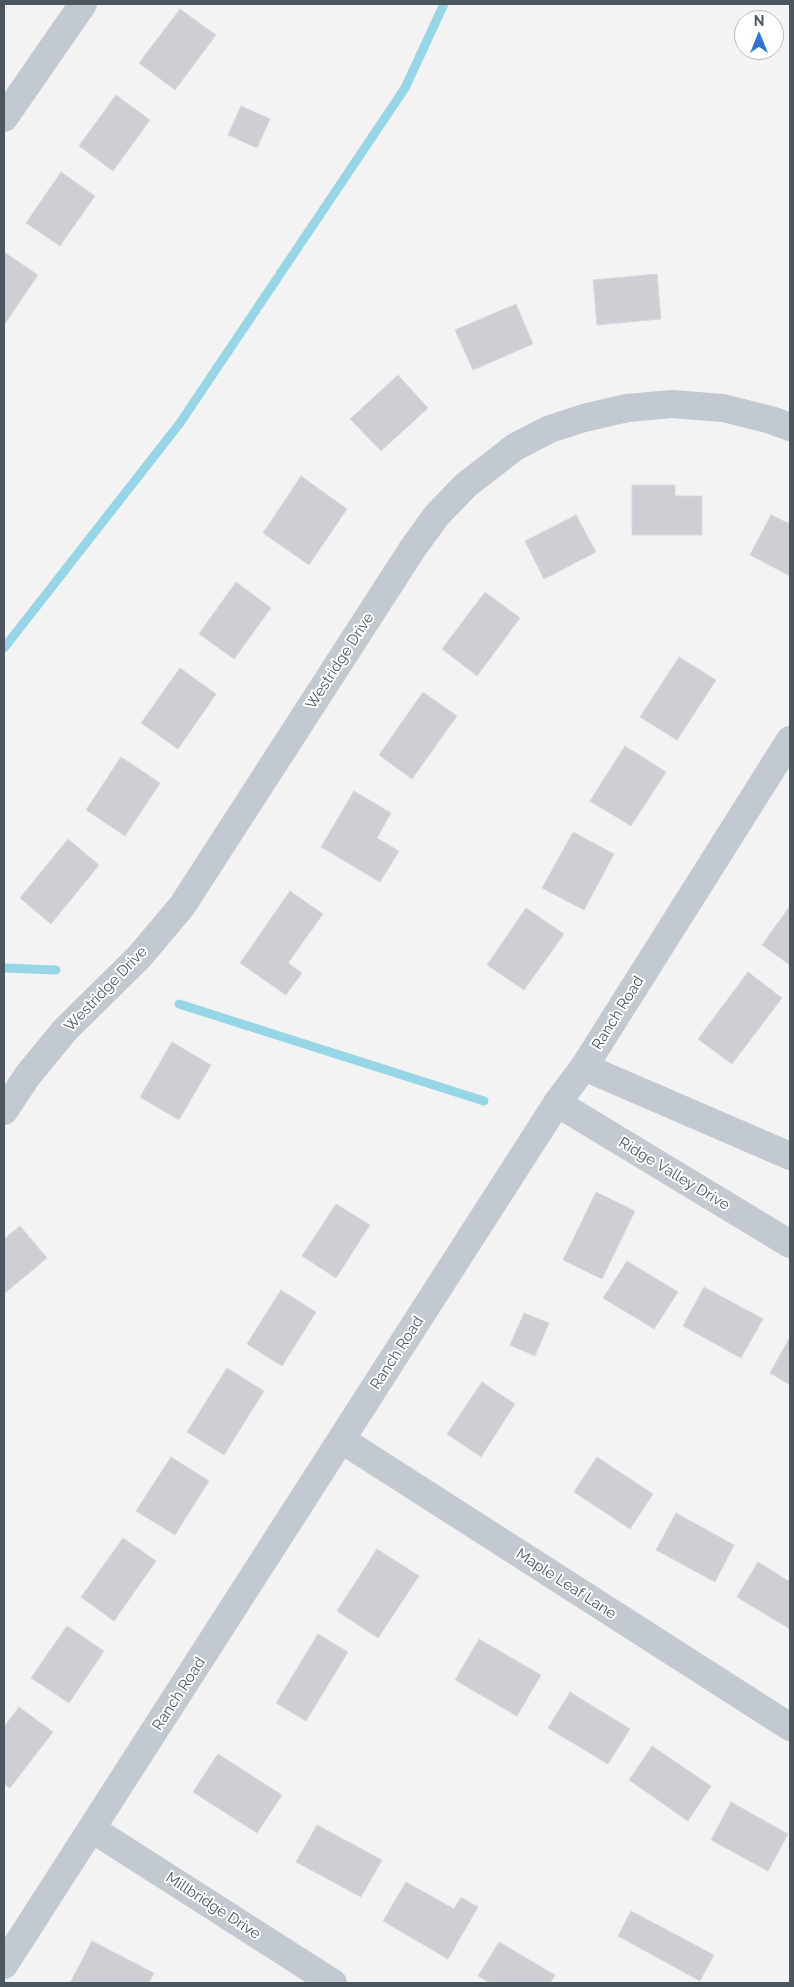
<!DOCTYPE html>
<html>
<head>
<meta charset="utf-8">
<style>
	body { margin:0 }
	#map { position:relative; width:794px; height:1987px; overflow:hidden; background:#f4f3f3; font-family:Raleway,sans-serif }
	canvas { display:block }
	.frame { position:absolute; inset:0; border:5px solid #4b565f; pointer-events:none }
	.north { position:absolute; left:734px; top:10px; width:50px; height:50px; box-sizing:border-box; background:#fff; border:1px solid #b7bbbf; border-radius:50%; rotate:0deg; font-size:14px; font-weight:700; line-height:20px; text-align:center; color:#4b565f }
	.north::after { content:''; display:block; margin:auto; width:18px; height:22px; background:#2a75d7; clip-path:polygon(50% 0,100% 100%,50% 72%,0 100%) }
</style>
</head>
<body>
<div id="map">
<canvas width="794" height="1987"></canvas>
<div class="frame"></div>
<div class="north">N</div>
</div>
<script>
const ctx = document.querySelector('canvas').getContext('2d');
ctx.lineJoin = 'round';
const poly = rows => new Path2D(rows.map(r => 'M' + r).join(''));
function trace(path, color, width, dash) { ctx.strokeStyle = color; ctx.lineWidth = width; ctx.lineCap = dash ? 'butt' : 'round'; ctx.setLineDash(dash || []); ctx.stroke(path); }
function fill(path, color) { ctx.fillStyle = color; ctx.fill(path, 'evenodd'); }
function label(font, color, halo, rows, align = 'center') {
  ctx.font = font + ' Raleway,sans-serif'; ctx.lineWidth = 4; ctx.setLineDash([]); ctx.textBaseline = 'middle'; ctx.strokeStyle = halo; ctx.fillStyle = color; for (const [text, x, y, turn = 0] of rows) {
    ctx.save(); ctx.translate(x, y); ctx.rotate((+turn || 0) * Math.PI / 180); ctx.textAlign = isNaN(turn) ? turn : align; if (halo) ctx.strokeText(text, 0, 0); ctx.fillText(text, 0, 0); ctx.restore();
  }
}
trace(poly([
	[4,648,180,423,405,88,444,4],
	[4,968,56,970],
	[179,1004,484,1101]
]), '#97d6e6', 9);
const building = poly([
	[180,9,216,35,175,90,139,63,180,9],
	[116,95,150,120,113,171,79,146,116,95],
	[241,106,270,119,257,148,228,135,241,106],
	[61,172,95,196,60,246,26,223,61,172],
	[4,252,38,275,4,325,4,252],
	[657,274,661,319,597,325,593,280,657,274],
	[516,304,533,344,473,370,455,330,516,304],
	[398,375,428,408,381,451,350,419,398,375],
	[301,476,347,509,309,565,263,533,301,476],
	[632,485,675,485,675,496,702,496,702,535,632,535,632,485],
	[576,515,596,552,544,579,525,541,576,515],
	[771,515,790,524,790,576,750,555,771,515],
	[236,582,271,608,234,659,199,634,236,582],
	[485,592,520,618,477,676,442,649,485,592],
	[679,657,716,680,677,740,640,717,679,657],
	[180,668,216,694,178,749,141,723,180,668],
	[423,692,457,716,412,779,379,755,423,692],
	[625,746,666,772,631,826,590,801,625,746],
	[121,757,160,783,125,836,86,810,121,757],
	[354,791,391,813,377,838,399,851,380,882,321,847,354,791],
	[573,832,614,854,584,910,542,888,573,832],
	[68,839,99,865,51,924,20,898,68,839],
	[290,891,323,914,288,963,302,973,286,995,240,963,290,891],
	[790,906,790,965,762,945,790,906],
	[526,908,564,934,524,990,487,965,526,908],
	[748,972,782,998,732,1064,698,1039,748,972],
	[172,1042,211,1065,179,1120,140,1097,172,1042],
	[596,1192,635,1211,602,1279,563,1260,596,1192],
	[336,1204,370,1225,336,1278,302,1256,336,1204],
	[20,1226,47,1258,5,1293,4,1239,20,1226],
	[627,1261,678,1292,654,1329,603,1298,627,1261],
	[704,1287,763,1319,741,1358,683,1326,704,1287],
	[281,1290,316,1312,282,1366,247,1344,281,1290],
	[524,1313,549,1323,535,1356,510,1345,524,1313],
	[790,1337,790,1385,770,1373,790,1337],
	[227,1368,264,1391,224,1455,187,1432,227,1368],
	[482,1382,515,1404,481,1457,447,1434,482,1382],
	[171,1457,209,1481,175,1535,136,1511,171,1457],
	[597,1457,653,1494,630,1529,574,1492,597,1457],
	[676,1513,734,1545,715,1582,656,1550,676,1513],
	[123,1538,156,1561,114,1621,81,1597,123,1538],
	[377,1549,419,1576,378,1638,337,1611,377,1549],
	[758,1562,790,1582,790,1629,737,1597,758,1562],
	[67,1626,104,1651,69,1703,31,1678,67,1626],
	[318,1634,348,1652,306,1721,276,1703,318,1634],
	[479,1639,541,1675,517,1716,455,1680,479,1639],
	[570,1692,630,1729,608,1764,548,1728,570,1692],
	[19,1707,53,1732,10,1788,4,1784,4,1727,19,1707],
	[652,1746,711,1786,688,1821,629,1780,652,1746],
	[218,1754,282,1795,257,1833,193,1792,218,1754],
	[731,1802,788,1834,768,1871,711,1840,731,1802],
	[317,1825,382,1860,361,1897,296,1862,317,1825],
	[406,1882,454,1909,461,1897,478,1907,448,1959,383,1921,406,1882],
	[631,1911,714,1955,700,1981,618,1936,631,1911],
	[92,1941,154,1973,149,1983,70,1983,92,1941],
	[499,1942,555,1975,550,1983,490,1983,478,1976,499,1942]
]);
fill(building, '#cdcfd4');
trace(building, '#d7d9dd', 1);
trace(poly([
	[4,118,83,4],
	[584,1067,790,1156],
	[557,1103,790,1244],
	[4,1111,28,1075,65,1030,139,957,182,906,413,548,437,515,466,485,515,447,550,429,584,418,627,408,672,404,723,408,771,420,790,427],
	[342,1440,790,1727],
	[92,1829,333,1983],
	[4,1965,557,1103,584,1067,790,740]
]), '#c2c9d0', 28);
label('15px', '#4b565f', '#fff', [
	["Westridge Drive",340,661,-57],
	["Westridge Drive",106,989,-46],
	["Ranch Road",618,1013,-58],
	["Ridge Valley Drive",674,1174,31],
	["Ranch Road",397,1353,-57],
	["Maple Leaf Lane",566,1584,33],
	["Ranch Road",179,1694,-57],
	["Millbridge Drive",213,1906,33]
]);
</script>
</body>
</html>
